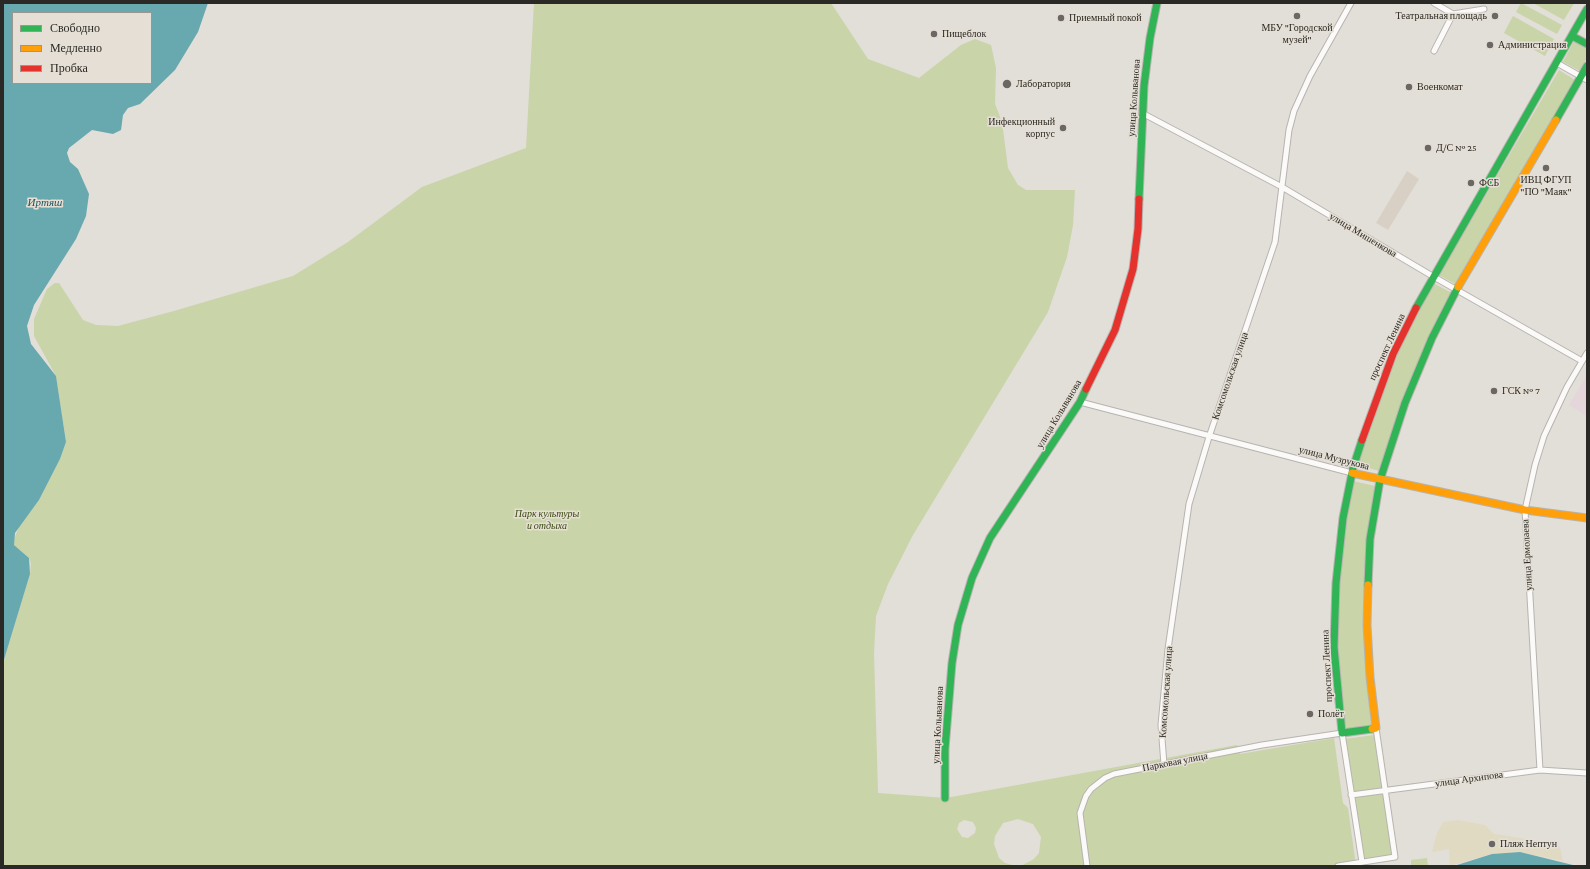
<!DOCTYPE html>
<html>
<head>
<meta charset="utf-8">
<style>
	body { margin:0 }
	#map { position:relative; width:1590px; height:869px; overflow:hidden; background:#e2ded8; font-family:"Crimson Pro",serif }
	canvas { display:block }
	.frame { position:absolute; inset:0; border:4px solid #2b2925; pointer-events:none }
	.legend { position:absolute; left:12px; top:12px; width:140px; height:72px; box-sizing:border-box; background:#e5dfd5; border:1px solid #9b968f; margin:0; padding:5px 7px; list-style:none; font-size:12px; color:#2b2925 }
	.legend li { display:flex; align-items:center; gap:8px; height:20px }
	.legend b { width:20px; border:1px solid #9b968f }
</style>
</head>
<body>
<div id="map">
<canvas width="1590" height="869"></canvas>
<div class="frame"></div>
<ul class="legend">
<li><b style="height:5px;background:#30b455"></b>Свободно</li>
<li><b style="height:5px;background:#ff9f0a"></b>Медленно</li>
<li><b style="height:5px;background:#e5322d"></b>Пробка</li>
</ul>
</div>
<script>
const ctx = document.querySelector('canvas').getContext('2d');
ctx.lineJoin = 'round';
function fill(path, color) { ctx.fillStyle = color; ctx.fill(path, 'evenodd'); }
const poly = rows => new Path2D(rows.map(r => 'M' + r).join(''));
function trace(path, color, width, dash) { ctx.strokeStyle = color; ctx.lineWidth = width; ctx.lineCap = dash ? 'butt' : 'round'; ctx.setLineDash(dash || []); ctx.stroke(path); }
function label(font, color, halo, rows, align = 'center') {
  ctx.font = font + ' "Crimson Pro",serif'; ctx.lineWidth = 3; ctx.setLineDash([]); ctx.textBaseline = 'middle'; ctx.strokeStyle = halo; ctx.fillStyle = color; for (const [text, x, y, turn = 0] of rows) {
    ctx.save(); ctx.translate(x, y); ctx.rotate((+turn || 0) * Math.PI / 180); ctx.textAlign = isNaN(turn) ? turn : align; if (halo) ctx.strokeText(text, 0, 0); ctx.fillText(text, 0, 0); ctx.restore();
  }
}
fill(poly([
	[1407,171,1419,179,1388,230,1376,223]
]), '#d8d0c5');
fill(poly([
	[1587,375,1587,416,1569,405]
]), '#e4d6da');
fill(poly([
	[534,3,831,3,868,59,919,78,961,45,975,39,991,45,996,68,995,104,1002,122,1008,168,1018,185,1026,190,1075,190,1073,225,1067,257,1048,312,913,535,888,584,876,616,874,653,878,793,946,798,1237,745,1240,754,1334,738,1343,803,1348,808,1355,859,1352,866,1021,866,1034,859,1039,853,1041,837,1033,824,1018,819,1003,823,995,836,994,844,999,858,1005,863,1016,866,3,866,3,663,30,574,31,563,29,558,14,545,14,539,19,527,39,500,60,459,66,442,56,376,34,336,34,319,47,289,55,283,59,283,83,320,96,325,118,326,174,311,293,276,348,242,422,187,526,148],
	[964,820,973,822,976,828,975,833,968,838,962,837,957,829,959,823],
	[1521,3,1562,25,1557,34,1516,12],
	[1533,3,1574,3,1564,20],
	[1513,16,1554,39,1545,56,1504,33],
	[1574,41,1587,48,1587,58,1580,71,1563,62],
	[1559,70,1575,80,1455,284,1439,275],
	[1433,283,1452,293,1424,347,1411,378,1379,471,1358,465,1383,387,1396,355],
	[1353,481,1375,486,1368,538,1364,627,1367,681,1373,725,1344,730,1337,647,1340,561],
	[1374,735,1382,789,1353,793,1345,739],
	[1383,794,1392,855,1364,860,1354,797],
	[1427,858,1428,866,1411,866,1411,860]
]), '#c9d4a9');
fill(poly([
	[1457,820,1485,825,1494,834,1540,841,1560,847,1563,861,1520,852,1492,854,1450,866,1449,849,1432,852,1437,833,1443,822]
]), '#e1dac3');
fill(poly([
	[3,3,208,3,198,32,175,70,140,104,128,108,123,115,121,130,113,134,92,130,69,148,67,153,70,162,78,169,89,194,86,216,76,239,34,305,27,326,31,344,56,376,66,442,60,459,39,500,15,533,14,545,29,558,30,574,3,663],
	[13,13,151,13,151,83,13,83],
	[1520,852,1577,866,1454,866,1492,854]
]), '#68a8af');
const street = poly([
	[1434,3,1453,14,1484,9],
	[1434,51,1453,14],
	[1557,63,1587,80],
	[1142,113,1282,187,1434,277,1582,361],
	[1080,402,1352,473],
	[1164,765,1161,725,1168,649,1189,504,1209,437,1275,242,1289,130,1294,111,1310,76,1351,3],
	[1540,770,1525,510,1535,465,1544,436,1567,387,1587,353],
	[1351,795,1540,770,1587,773],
	[1087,866,1080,813,1086,796,1091,789,1105,778,1114,774,1262,745,1342,733,1362,862],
	[1338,866,1395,857,1376,728]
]);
const fast = poly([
	[1572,36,1587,44],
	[1556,120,1587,66],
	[1139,199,1144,86,1150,38,1157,3],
	[1416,308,1587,9],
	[1362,440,1353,468,1343,518,1336,583,1334,647,1342,733,1372,729],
	[1368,585,1370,539,1380,480,1405,403,1432,338,1458,287],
	[945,798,945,749,952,663,958,625,972,578,990,538,1080,402,1086,389]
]);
const slow = poly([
	[1458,287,1556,120],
	[1352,473,1525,510,1587,518],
	[1368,585,1367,625,1370,677,1376,728,1372,729]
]);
const jam = poly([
	[1086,389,1115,330,1133,269,1138,229,1139,199],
	[1362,440,1393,354,1416,308]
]);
trace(street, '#b7b4b0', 7);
trace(fast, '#b7b4b0', 9);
trace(slow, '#b7b4b0', 9);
trace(jam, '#b7b4b0', 9);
trace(street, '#fbfaf9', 5);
trace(fast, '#30b455', 7);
trace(slow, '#ff9f0a', 7);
trace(jam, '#e5322d', 7);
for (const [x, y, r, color] of [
	[1297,16,4,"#6b6864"],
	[1495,16,4,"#6b6864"],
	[1061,18,4,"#6b6864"],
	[934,34,4,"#6b6864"],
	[1490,45,4,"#6b6864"],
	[1007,84,5,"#6b6864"],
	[1409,87,4,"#6b6864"],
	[1063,128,4,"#6b6864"],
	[1428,148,4,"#6b6864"],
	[1546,168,4,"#6b6864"],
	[1471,183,4,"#6b6864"],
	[1494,391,4,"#6b6864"],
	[1310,714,4,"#6b6864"],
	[1492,844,4,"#6b6864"]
]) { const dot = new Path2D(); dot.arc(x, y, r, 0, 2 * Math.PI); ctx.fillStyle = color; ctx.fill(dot); trace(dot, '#e5dfd5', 1.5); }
label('10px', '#2b2925', '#e5dfd5', [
	["Театральная площадь",1487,16,"right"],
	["Приемный покой",1069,18],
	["МБУ \"Городской",1297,28,"center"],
	["музей\"",1297,40,"center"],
	["Пищеблок",942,34],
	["Администрация",1498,45],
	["Лаборатория",1016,84],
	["Военкомат",1417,87],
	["Инфекционный",1055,122,"right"],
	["корпус",1055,134,"right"],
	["Д/С № 25",1436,148],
	["ИВЦ ФГУП",1546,180,"center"],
	["\"ПО \"Маяк\"",1546,192,"center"],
	["ФСБ",1479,183],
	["ГСК № 7",1502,391],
	["Полёт",1318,714],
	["Пляж Нептун",1500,844]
], 'left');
label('10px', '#2b2925', '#e5dfd5', [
	["улица Колыванова",1134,98,-86],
	["улица Мишенкова",1363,235,31],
	["проспект Ленина",1387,347,-65],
	["Комсомольская улица",1230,376,-71],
	["улица Колыванова",1059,414,-59],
	["улица Музрукова",1334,458,14],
	["улица Ермолаева",1527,555,-93],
	["проспект Ленина",1327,666,-93],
	["Комсомольская улица",1166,692,-86],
	["улица Колыванова",938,725,-87],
	["Парковая улица",1175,762,-11],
	["улица Архипова",1469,779,-8]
]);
label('italic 10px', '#38470b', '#e5dfd5', [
	["Парк культуры",547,514],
	["и отдыха",547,526]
]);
label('italic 11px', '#22555c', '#e5dfd5', [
	["Иртяш",45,203]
]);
</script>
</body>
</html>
